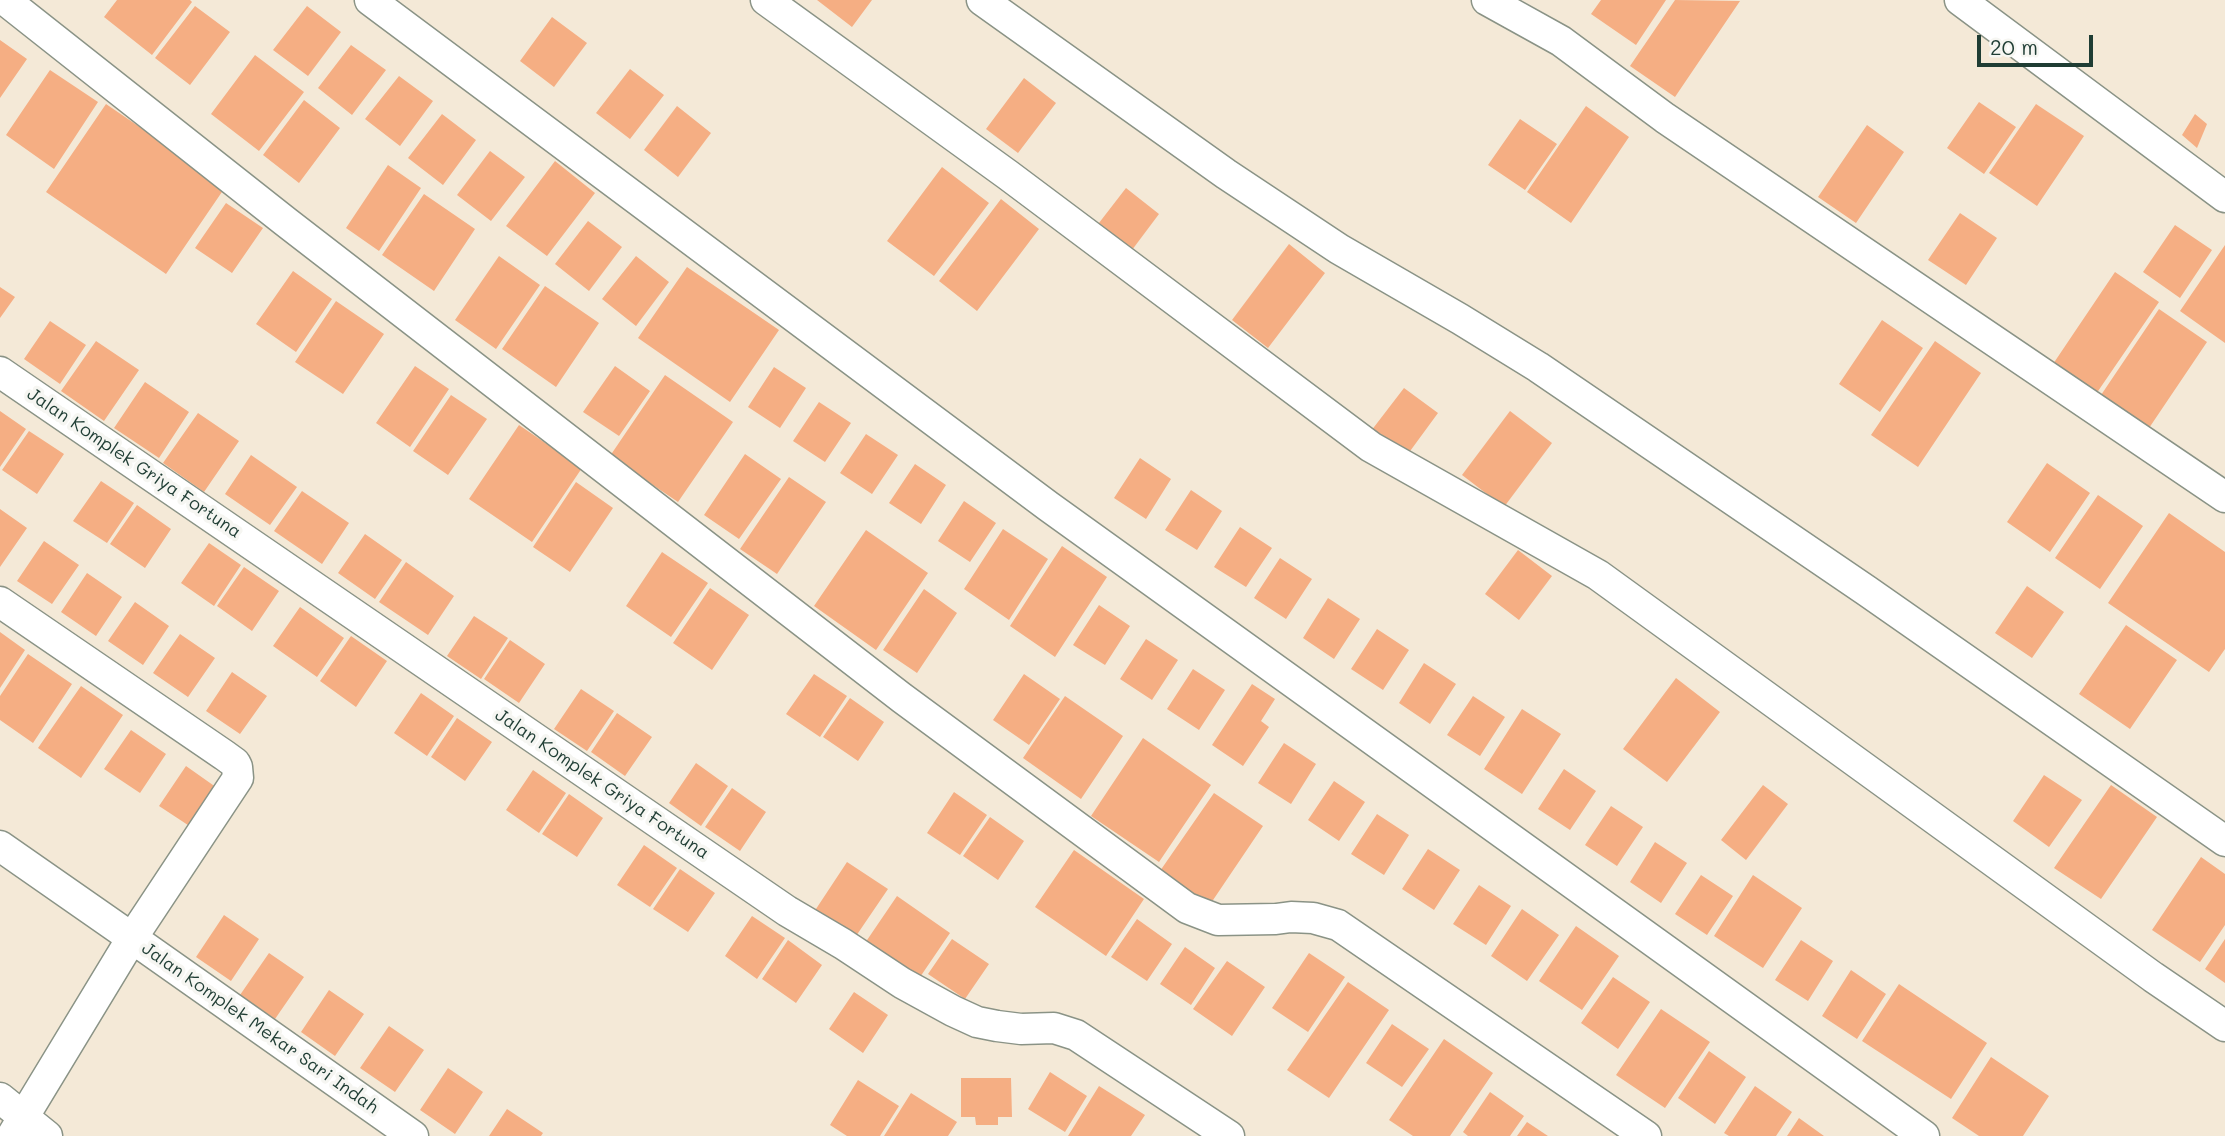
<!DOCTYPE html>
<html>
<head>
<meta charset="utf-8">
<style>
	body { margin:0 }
	#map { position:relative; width:2225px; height:1136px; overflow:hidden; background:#f4e9d7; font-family:Mali,sans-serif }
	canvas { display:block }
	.scale { position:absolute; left:1977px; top:35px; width:116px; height:32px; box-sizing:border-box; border:4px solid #1f3d34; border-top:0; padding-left:9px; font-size:21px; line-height:24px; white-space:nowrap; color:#1f3d34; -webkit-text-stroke:5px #f6f6f2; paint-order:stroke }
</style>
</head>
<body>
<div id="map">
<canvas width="2225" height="1136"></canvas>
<div class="scale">20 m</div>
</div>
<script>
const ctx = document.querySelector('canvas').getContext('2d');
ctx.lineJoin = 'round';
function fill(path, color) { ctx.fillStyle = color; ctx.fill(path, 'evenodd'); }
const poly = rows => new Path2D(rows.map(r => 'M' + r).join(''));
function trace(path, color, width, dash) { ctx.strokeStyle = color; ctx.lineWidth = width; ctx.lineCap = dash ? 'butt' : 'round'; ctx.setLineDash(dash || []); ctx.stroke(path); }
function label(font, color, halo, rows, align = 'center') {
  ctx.font = font + ' Mali,sans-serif'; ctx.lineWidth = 7; ctx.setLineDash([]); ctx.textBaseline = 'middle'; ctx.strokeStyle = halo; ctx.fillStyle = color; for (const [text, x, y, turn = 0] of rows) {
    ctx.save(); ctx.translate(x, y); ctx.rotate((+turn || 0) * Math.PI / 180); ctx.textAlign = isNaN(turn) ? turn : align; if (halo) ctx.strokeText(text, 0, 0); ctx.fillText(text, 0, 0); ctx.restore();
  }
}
fill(poly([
	[117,0,190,0,192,2,152,55,104,17],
	[817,0,872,0,852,27],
	[1601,0,1666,0,1636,45,1591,14],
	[1675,0,1740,1,1675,97,1630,66],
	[195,6,230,32,190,85,155,58],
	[307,6,341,32,308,76,273,50],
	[552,17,587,43,554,87,520,61],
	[0,40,27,59,0,98],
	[351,45,386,70,352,115,318,88],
	[255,55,304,92,259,151,211,114],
	[630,69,664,95,630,139,596,113],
	[50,70,98,102,54,169,6,135],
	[399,76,433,101,400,146,365,119],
	[1024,78,1056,103,1018,153,986,129],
	[304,100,340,128,299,183,263,155],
	[1979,102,2016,127,1984,174,1947,148],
	[106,104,226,186,166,274,46,192],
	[2036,104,2084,136,2037,206,1989,173],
	[677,106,711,133,678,177,644,150],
	[1586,106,1629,137,1571,223,1527,192],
	[442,114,476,140,443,185,408,158],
	[2195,114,2207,124,2197,148,2182,135],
	[1520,119,1557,144,1525,190,1488,165],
	[1867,125,1904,152,1856,223,1818,197],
	[490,151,525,177,491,221,457,195],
	[555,161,595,193,547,256,506,226],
	[388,165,421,188,379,251,346,228],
	[942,167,989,203,934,276,887,241],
	[1126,188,1159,214,1126,258,1092,232],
	[424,194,475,229,434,291,382,255],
	[1001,199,1039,229,977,311,939,281],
	[226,203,263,228,232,273,195,248],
	[1960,213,1997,238,1966,285,1928,260],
	[588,221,622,247,589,291,555,264],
	[2175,225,2212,250,2180,298,2143,272],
	[1289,244,1325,273,1268,348,1232,320],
	[2225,245,2225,343,2180,311],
	[499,256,540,285,496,349,455,320],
	[636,256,669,282,636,326,602,299],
	[687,267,779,330,730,402,638,338],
	[293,271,332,299,296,352,256,324],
	[2115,272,2159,302,2094,397,2051,367],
	[545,286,599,323,556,387,502,349],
	[0,287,15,297,0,318],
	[336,301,384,334,343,394,295,362],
	[2159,309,2207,342,2145,434,2097,401],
	[1882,320,1923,348,1880,412,1839,384],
	[50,321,86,345,60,384,24,359],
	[96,341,139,370,104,421,61,391],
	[1935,341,1981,373,1918,467,1871,435],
	[415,366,449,389,410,447,376,423],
	[615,366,650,391,619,436,583,412],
	[774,367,806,388,780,428,748,407],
	[665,375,733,422,678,502,610,456],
	[145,382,189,412,159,458,114,428],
	[1404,388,1438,413,1405,458,1371,431],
	[451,395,487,419,448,475,413,451],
	[819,402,851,423,825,462,793,441],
	[0,411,26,429,0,467],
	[1510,411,1552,443,1504,507,1462,475],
	[198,413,239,441,204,492,163,463],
	[519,425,582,468,532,542,469,499],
	[29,431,64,454,37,494,2,470],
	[866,434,898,455,872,494,840,473],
	[745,454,781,479,739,539,704,515],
	[251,455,297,487,270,525,225,494],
	[1140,458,1171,479,1146,519,1114,498],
	[2047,463,2090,493,2050,552,2007,522],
	[915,464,946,485,921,524,889,503],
	[789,477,826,502,777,574,740,549],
	[101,481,134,503,107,543,73,521],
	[576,482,613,508,570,572,533,547],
	[1191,490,1222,511,1197,550,1165,530],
	[302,491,349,523,322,564,274,531],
	[2098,495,2143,526,2100,589,2055,558],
	[964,501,996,523,970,562,938,541],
	[137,505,171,529,145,568,110,544],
	[0,509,27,528,0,567],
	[2169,513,2225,552,2225,649,2209,672,2108,603],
	[1240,527,1272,548,1246,587,1214,567],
	[1003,529,1048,559,1009,620,964,589],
	[866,530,928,573,876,650,814,606],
	[365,534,402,560,375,599,338,573],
	[44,541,79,565,52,604,17,581],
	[209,543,241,565,214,606,181,583],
	[1062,546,1107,577,1055,657,1010,626],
	[1518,550,1552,576,1519,620,1485,594],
	[662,552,708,583,671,637,626,606],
	[1280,558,1312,579,1286,619,1254,598],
	[406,562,454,596,428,635,379,602],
	[244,567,279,591,252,631,217,606],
	[87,573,122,597,96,636,61,612],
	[2027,586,2064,612,2032,658,1995,633],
	[710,588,749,615,712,670,673,643],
	[924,589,957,613,917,673,883,650],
	[1328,598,1360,619,1334,659,1303,638],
	[135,602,169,626,143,665,108,641],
	[1099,605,1130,626,1105,665,1073,645],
	[300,607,344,638,317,677,273,646],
	[474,616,508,638,481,679,447,656],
	[2126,625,2177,660,2130,729,2079,694],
	[1377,629,1409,650,1383,690,1351,669],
	[0,632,25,650,0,688],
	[180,634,215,658,188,697,153,673],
	[351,636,387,661,356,707,320,681],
	[1146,639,1178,660,1152,700,1120,679],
	[510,640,545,664,519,703,484,679],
	[28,654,72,684,33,743,0,720,0,696],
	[1424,663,1456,684,1430,724,1399,703],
	[1193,669,1225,690,1199,730,1167,709],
	[232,672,267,696,240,734,206,711],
	[814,674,847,696,820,737,786,714],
	[1024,674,1060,699,1029,745,993,720],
	[1676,678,1720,712,1667,782,1623,749],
	[1252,684,1275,699,1261,721,1269,727,1243,766,1212,745],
	[81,686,123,715,81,778,38,748],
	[581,689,614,711,587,751,554,729],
	[421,693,454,716,427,756,394,733],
	[1065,696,1123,736,1081,799,1023,758],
	[1473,696,1505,717,1480,756,1447,735],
	[850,698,884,722,858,761,823,737],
	[1522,709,1561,734,1522,794,1484,769],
	[617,713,652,737,625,776,591,752],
	[457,718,492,742,465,781,431,757],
	[131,730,166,754,140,793,104,769],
	[1143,738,1211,785,1159,862,1091,816],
	[1284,743,1316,764,1291,804,1258,783],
	[696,763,728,786,701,826,669,803],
	[186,766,220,790,194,829,159,806],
	[1564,769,1596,791,1570,830,1538,809],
	[533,770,566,793,539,833,506,810],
	[2044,775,2082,800,2049,847,2013,821],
	[1334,781,1365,802,1339,841,1308,820],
	[1763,785,1788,804,1746,860,1721,840],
	[2111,785,2157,817,2101,899,2054,868],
	[732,788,766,812,740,851,705,827],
	[954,792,987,815,960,855,927,833],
	[1214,793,1263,826,1209,906,1160,871],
	[569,794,603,818,577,857,542,834],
	[1611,806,1643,827,1617,866,1585,845],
	[1377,814,1409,835,1384,875,1351,854],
	[990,817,1024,841,998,880,963,856],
	[1655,842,1687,863,1661,903,1630,882],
	[644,845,677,868,650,907,617,885],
	[1428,849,1460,870,1434,910,1402,889],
	[1074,850,1144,899,1106,956,1035,907],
	[2201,857,2225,874,2225,925,2200,962,2152,930],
	[847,862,888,889,854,939,814,912],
	[680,869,715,893,688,932,653,909],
	[1701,875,1733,896,1707,935,1675,914],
	[1753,875,1802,908,1763,968,1714,936],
	[1479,885,1511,906,1486,945,1453,924],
	[897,896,950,933,916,983,863,946],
	[1522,909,1559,935,1527,981,1491,956],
	[224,915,259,939,231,981,196,957],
	[752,916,785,938,757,979,725,956],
	[1137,919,1172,944,1147,981,1111,957],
	[1576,926,1619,956,1582,1010,1539,981],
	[952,939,989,964,965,999,928,974],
	[2225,939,2225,983,2205,969],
	[788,940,822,965,796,1003,762,979],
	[1801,940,1833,961,1808,1001,1775,980],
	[1185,947,1215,968,1191,1005,1160,984],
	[269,953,304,977,275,1019,240,995],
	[1309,953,1345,977,1308,1032,1272,1008],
	[1227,961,1265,987,1232,1036,1193,1009],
	[1851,970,1886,994,1857,1039,1822,1016],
	[1613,977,1650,1002,1618,1049,1581,1023],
	[1348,982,1389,1010,1329,1098,1287,1070],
	[1899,984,1987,1043,1951,1099,1862,1041],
	[329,990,364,1014,335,1056,301,1032],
	[854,992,888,1015,863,1053,829,1029],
	[1661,1009,1710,1042,1665,1108,1616,1075],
	[1392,1024,1429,1049,1402,1087,1366,1063],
	[389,1026,424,1050,395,1092,360,1068],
	[1444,1039,1493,1073,1450,1136,1413,1136,1389,1120],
	[1709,1051,1746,1077,1715,1124,1678,1098],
	[1991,1057,2049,1096,2023,1136,1979,1136,1952,1118],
	[448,1068,483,1092,455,1134,420,1110],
	[1050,1072,1087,1096,1065,1132,1028,1109],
	[961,1078,1011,1078,1012,1117,998,1117,998,1125,976,1125,975,1117,961,1117],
	[858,1080,899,1106,880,1136,847,1136,830,1125],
	[1099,1086,1145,1115,1131,1136,1068,1136],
	[1755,1086,1792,1112,1776,1136,1729,1136,1724,1133],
	[1490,1092,1524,1116,1510,1136,1468,1136,1463,1132],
	[911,1093,957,1122,948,1136,884,1136],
	[507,1109,543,1133,541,1136,489,1136],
	[1799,1118,1824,1136,1787,1136],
	[1527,1122,1548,1136,1517,1136]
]), '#f5ae83');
const minor = poly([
	[5,0,286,222,902,698,1187,908,1218,920,1276,919,1291,917,1313,918,1338,925,1646,1136],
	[370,0,1048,506,1924,1136],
	[766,0,1008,175,1371,447,1598,575,2153,977,2225,1026],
	[982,0,1226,174,1339,249,1460,319,1538,367,1867,591,2225,841],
	[1487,0,1561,41,1665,118,2225,497],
	[1960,0,2225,197],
	[0,372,787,911,843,944,902,983,953,1011,977,1022,997,1026,1021,1029,1054,1028,1076,1035,1229,1136],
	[0,602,224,755,235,763,237,767,238,778,132,938,413,1136],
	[0,846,132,938,12,1136],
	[0,1098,47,1136]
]);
trace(minor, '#8a9386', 33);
trace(minor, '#fff', 30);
label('18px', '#1f3d34', '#f6f6f2', [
	["Jalan Komplek Griya Fortuna",134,463,34],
	["Jalan Komplek Griya Fortuna",602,784,34],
	["Jalan Komplek Mekar Sari Indah",260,1028,35]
]);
</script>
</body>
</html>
